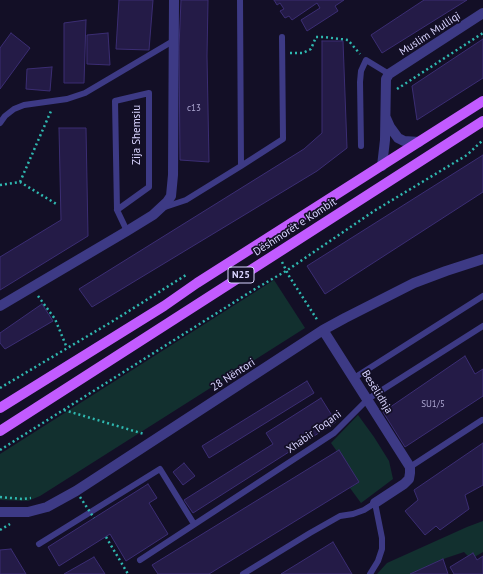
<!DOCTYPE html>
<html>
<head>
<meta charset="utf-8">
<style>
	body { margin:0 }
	canvas { display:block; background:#130f26 }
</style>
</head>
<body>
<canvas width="483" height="574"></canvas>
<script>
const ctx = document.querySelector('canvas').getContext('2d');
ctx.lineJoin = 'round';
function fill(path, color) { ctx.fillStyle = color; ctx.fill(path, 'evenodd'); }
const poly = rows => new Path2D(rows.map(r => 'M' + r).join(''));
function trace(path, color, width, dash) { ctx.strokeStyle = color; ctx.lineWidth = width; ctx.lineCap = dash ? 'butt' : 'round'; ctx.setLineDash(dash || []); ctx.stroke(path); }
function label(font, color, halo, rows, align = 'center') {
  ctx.font = font + ' "PT Sans",sans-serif'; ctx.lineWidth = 3.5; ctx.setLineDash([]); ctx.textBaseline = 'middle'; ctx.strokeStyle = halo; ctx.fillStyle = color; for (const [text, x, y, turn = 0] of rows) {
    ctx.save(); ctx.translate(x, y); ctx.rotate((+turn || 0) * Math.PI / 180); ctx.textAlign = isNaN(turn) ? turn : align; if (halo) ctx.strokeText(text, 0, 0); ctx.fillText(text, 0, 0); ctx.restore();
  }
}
fill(poly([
	[274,280,305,328,40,496,28,501,0,500,0,454],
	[358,415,374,437,389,461,393,479,361,503,350,488,359,482,331,443],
	[483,521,483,552,471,559,464,552,446,558,410,574,377,574,387,563,467,527]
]), '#12302f');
const building = poly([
	[119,0,153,0,149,50,116,49,119,0],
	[181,0,208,0,207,56,209,162,180,160,179,47,181,0],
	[274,0,344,0,335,6,338,11,307,31,301,20,320,8,317,3,292,20,289,16,285,18,280,11,284,9,280,3,277,5,274,0],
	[424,0,467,0,382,53,371,35,424,0],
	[86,20,84,83,64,83,64,23,86,20],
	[11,33,30,48,0,89,0,48,11,33],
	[108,33,110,65,87,64,87,35,108,33],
	[483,39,483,78,417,120,412,86,483,39],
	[322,41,343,41,347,148,317,171,92,307,79,289,304,149,322,133,322,41],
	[52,67,50,91,26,89,27,69,52,67],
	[59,128,86,128,88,236,0,290,0,257,61,220,59,128],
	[483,155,483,192,325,294,307,266,483,155],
	[42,304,53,321,5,349,0,343,0,333,42,304],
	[465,356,475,374,483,369,483,396,405,447,383,412,465,356],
	[307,381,314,393,209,458,202,446,307,381],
	[321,398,336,422,193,513,184,500,273,444,266,433,321,398],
	[483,443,483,485,465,495,469,509,440,530,436,526,425,535,405,511,418,500,414,490,483,443],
	[339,450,359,482,209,574,158,574,152,565,339,450],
	[184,463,195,476,183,485,173,472,184,463],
	[148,484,157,498,149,503,168,534,126,561,110,534,59,566,48,547,148,484],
	[333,542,352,574,281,574,333,542],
	[11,549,26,574,0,574,0,550,11,549],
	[473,553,477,560,483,556,483,574,454,574,450,567,473,553],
	[94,557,105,574,64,574,94,557],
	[443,559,448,574,410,574,443,559]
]);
fill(building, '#241b47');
trace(building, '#3b2d73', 1);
trace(poly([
	[290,53,303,53,311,49,316,37,324,37,348,40,360,54],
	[397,89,483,33],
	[20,182,51,111],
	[0,185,20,182,58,205],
	[282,262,289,276,318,321],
	[38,296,55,319,67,348],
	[0,388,113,321,186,275],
	[64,410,144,434],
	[0,450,255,289,286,271,374,211,467,155,483,140],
	[0,497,22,499,31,498],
	[0,530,10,524],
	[106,537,128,574]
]), '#2fb8b0', 2.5, [2, 3]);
trace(poly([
	[0,123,5,116,14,109,24,105,67,99,85,93,173,41],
	[361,146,360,82,361,71,366,60,389,74],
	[241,166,283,139,282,37],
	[165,207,186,200,241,166,240,0],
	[117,210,149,187,149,93,115,101,117,210,127,231],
	[354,378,483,296],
	[410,467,482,420],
	[39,544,160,469,194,524],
	[140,560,334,433,368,399,483,326],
	[243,574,310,533,340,516,353,514,364,510,375,503,382,538,382,549,378,561,370,574]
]), '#3d3a85', 6);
trace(poly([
	[386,118,390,127,398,138,404,141,419,142],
	[382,166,385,140,386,79,389,74,483,13],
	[0,306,127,231,153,215,167,202,171,196,173,175,174,0],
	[323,330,410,467,410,473,409,479,404,484,375,503],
	[0,512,28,512,47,507,76,491,323,330,345,318,414,283,446,271,483,259]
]), '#3d3a85', 10);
trace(poly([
	[0,408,164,306,197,283,483,101],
	[0,431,483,121]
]), '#c25bff', 10);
trace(poly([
	[80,497,94,518]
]), '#2fb8b0', 2.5, [2, 3]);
label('9px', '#aca6d1', null, [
	["c13",194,108],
	["SU1/5",433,404]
]);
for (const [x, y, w] of [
	[241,275,26]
]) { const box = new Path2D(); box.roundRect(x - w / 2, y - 8, w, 16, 3); ctx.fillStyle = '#130f26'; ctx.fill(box); trace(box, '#d9d4ff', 1); }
label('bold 10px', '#d9d4ff', null, [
	["N25",241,275]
]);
label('11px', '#d9d4ff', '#130f26', [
	["Muslim Mulliqi",430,34,-33],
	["Zija Shemsiu",137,135,-90],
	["Dëshmorët e Kombit",295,227,-33],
	["28 Nëntori",233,375,-33],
	["Besëlidhja",377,392,58],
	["Xhabir Toqani",314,432,-36]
]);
</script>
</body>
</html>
